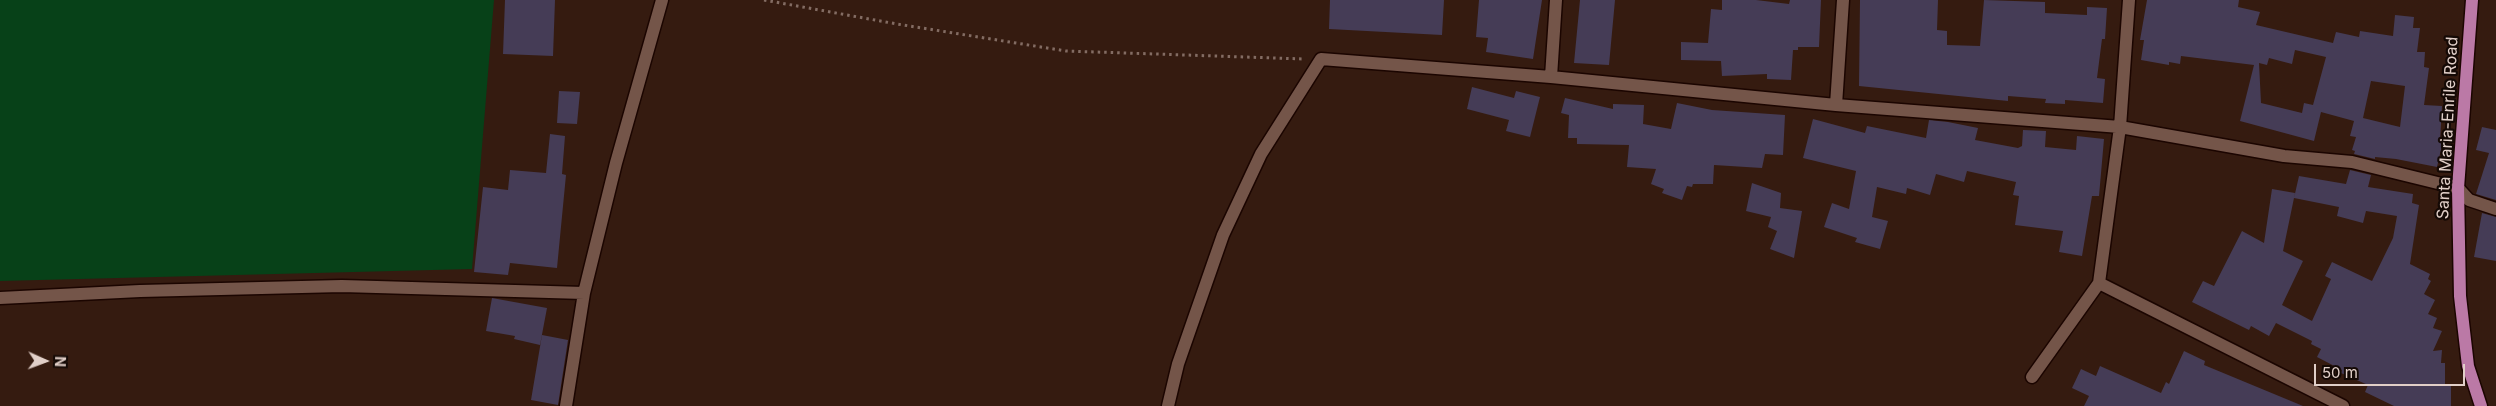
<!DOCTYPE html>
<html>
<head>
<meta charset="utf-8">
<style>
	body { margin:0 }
	#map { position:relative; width:2496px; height:406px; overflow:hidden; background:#351b10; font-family:Inter,sans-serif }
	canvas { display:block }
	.north { position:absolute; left:20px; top:336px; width:50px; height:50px; -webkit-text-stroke:4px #140905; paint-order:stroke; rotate:92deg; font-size:14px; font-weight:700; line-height:20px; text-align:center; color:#e1cfc8 }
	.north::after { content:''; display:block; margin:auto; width:18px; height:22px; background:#e1cfc8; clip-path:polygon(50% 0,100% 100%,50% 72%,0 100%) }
	.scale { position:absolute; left:2314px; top:364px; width:151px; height:22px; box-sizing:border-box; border:2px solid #e1cfc8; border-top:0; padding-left:6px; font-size:15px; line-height:18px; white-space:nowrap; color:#e1cfc8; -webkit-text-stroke:4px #140905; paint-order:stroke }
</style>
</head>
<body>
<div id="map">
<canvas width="2496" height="406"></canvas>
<div class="north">N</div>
<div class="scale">50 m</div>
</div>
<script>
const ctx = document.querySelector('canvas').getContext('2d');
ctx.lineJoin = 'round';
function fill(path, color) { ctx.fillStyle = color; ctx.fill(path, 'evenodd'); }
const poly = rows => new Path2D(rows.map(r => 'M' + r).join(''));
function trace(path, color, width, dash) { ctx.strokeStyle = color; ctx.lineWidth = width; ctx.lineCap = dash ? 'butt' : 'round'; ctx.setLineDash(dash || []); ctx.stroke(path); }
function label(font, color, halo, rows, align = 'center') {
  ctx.font = font + ' Inter,sans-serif'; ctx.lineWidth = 4.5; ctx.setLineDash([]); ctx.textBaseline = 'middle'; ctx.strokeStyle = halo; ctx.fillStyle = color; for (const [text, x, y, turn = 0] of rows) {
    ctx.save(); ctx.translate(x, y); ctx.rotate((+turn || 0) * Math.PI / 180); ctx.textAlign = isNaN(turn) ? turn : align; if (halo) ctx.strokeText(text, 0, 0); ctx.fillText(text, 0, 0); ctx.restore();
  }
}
fill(poly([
	[0,0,494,0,472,269,0,281]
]), '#074118');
fill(poly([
	[505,0,555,0,553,56,503,54],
	[1330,0,1444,0,1442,35,1329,29],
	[1479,0,1542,0,1533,59,1486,52,1488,38,1476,37],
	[1580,0,1615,0,1609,65,1574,63],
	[1722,0,1756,0,1789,4,1790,0,1821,0,1819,47,1798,47,1798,50,1793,50,1791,80,1767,79,1767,74,1722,76,1721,61,1681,60,1681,42,1708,43,1711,9,1722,10],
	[1860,0,1938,0,1937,30,1947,31,1947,45,1980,46,1984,0,2045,2,2045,13,2087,15,2087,7,2107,8,2105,39,2102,39,2097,78,2105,79,2103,103,2065,100,2065,104,2045,103,2046,99,2008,96,2008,101,1859,86],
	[2147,0,2239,0,2238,7,2260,12,2256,25,2333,43,2336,32,2359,37,2360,31,2393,36,2395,15,2414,17,2413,28,2420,28,2417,52,2425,52,2424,67,2429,68,2424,105,2442,106,2440,141,2443,141,2437,167,2396,159,2375,157,2375,159,2354,154,2355,151,2352,150,2356,137,2350,136,2354,121,2321,112,2314,141,2240,121,2254,65,2181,56,2180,64,2169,62,2169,65,2141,60,2144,40,2140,40],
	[2295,50,2326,57,2313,105,2304,103,2302,113,2261,103,2259,63,2267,65,2269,58,2292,64],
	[2371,81,2405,86,2400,127,2363,118],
	[1472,87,1514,98,1516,91,1540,97,1530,137,1506,131,1509,120,1467,109],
	[559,91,580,92,577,124,557,123],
	[1565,98,1613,109,1613,104,1644,105,1643,124,1671,129,1677,103,1712,110,1785,115,1783,155,1765,154,1762,168,1714,165,1713,184,1693,184,1692,187,1687,186,1682,200,1662,193,1664,189,1651,184,1656,169,1627,167,1629,145,1577,144,1577,138,1568,138,1569,115,1561,113],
	[1813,119,1865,133,1867,126,1926,138,1929,120,1948,122,1978,128,1975,140,2018,148,2022,146,2023,130,2046,131,2045,147,2076,150,2077,136,2104,139,2099,196,2092,196,2082,256,2059,252,2063,231,2015,225,2019,196,2013,195,2016,182,1967,171,1964,182,1936,174,1930,195,1907,188,1906,194,1877,187,1872,217,1888,221,1880,249,1855,242,1857,238,1824,227,1832,203,1849,209,1856,171,1803,158],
	[2482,127,2496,130,2496,200,2476,194,2489,153,2476,150],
	[550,134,565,136,562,174,566,175,557,268,510,263,508,275,474,272,483,187,508,190,510,170,546,173],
	[2350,170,2371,175,2368,187,2413,194,2412,203,2419,205,2410,264,2430,274,2428,279,2431,281,2424,294,2435,300,2428,314,2437,318,2433,328,2442,331,2433,351,2442,350,2441,363,2445,363,2445,384,2451,384,2451,406,2394,406,2365,392,2368,385,2341,373,2342,370,2317,357,2321,349,2311,344,2312,341,2276,323,2269,336,2251,326,2249,330,2192,302,2203,281,2214,286,2242,231,2264,243,2272,189,2295,193,2294,198,2299,176,2346,184],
	[2294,198,2339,207,2337,216,2363,223,2366,211,2397,216,2393,238,2372,281,2332,262,2325,276,2331,279,2312,321,2282,305,2303,261,2283,251],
	[1752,183,1781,193,1780,208,1802,211,1794,258,1770,249,1777,231,1768,227,1771,217,1746,211],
	[2482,213,2496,217,2496,261,2474,257],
	[492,298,547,308,540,345,514,339,515,336,486,331],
	[542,335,568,340,558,405,531,400],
	[2184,351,2205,361,2204,365,2303,406,2084,406,2089,396,2072,388,2081,369,2096,376,2100,366,2161,393,2166,382,2169,384]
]), '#453c56');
const minor = poly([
	[1551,77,1556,0],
	[1836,105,1843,0],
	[2099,283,2343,406],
	[0,298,140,291,342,286,584,293],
	[2032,377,2099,283,2120,127,2129,0],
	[566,406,584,293,616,163,662,0],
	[1168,406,1178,364,1223,235,1261,154,1321,59,1551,77,1836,105,2120,127,2284,156,2352,162,2458,188,2469,200,2496,209]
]);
const major = poly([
	[2472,0,2458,188,2460,296,2468,366,2481,406]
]);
trace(minor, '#1b0500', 15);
trace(major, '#1b0500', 15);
trace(poly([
	[764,0,897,24,1066,51,1304,59]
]), '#836c63', 3, [2.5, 4]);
trace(minor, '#745549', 12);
trace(major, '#bb79a6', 12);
label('16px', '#e1cfc8', '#140905', [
	["Santa Maria-Enrile Road",2448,128,-87]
]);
</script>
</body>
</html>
